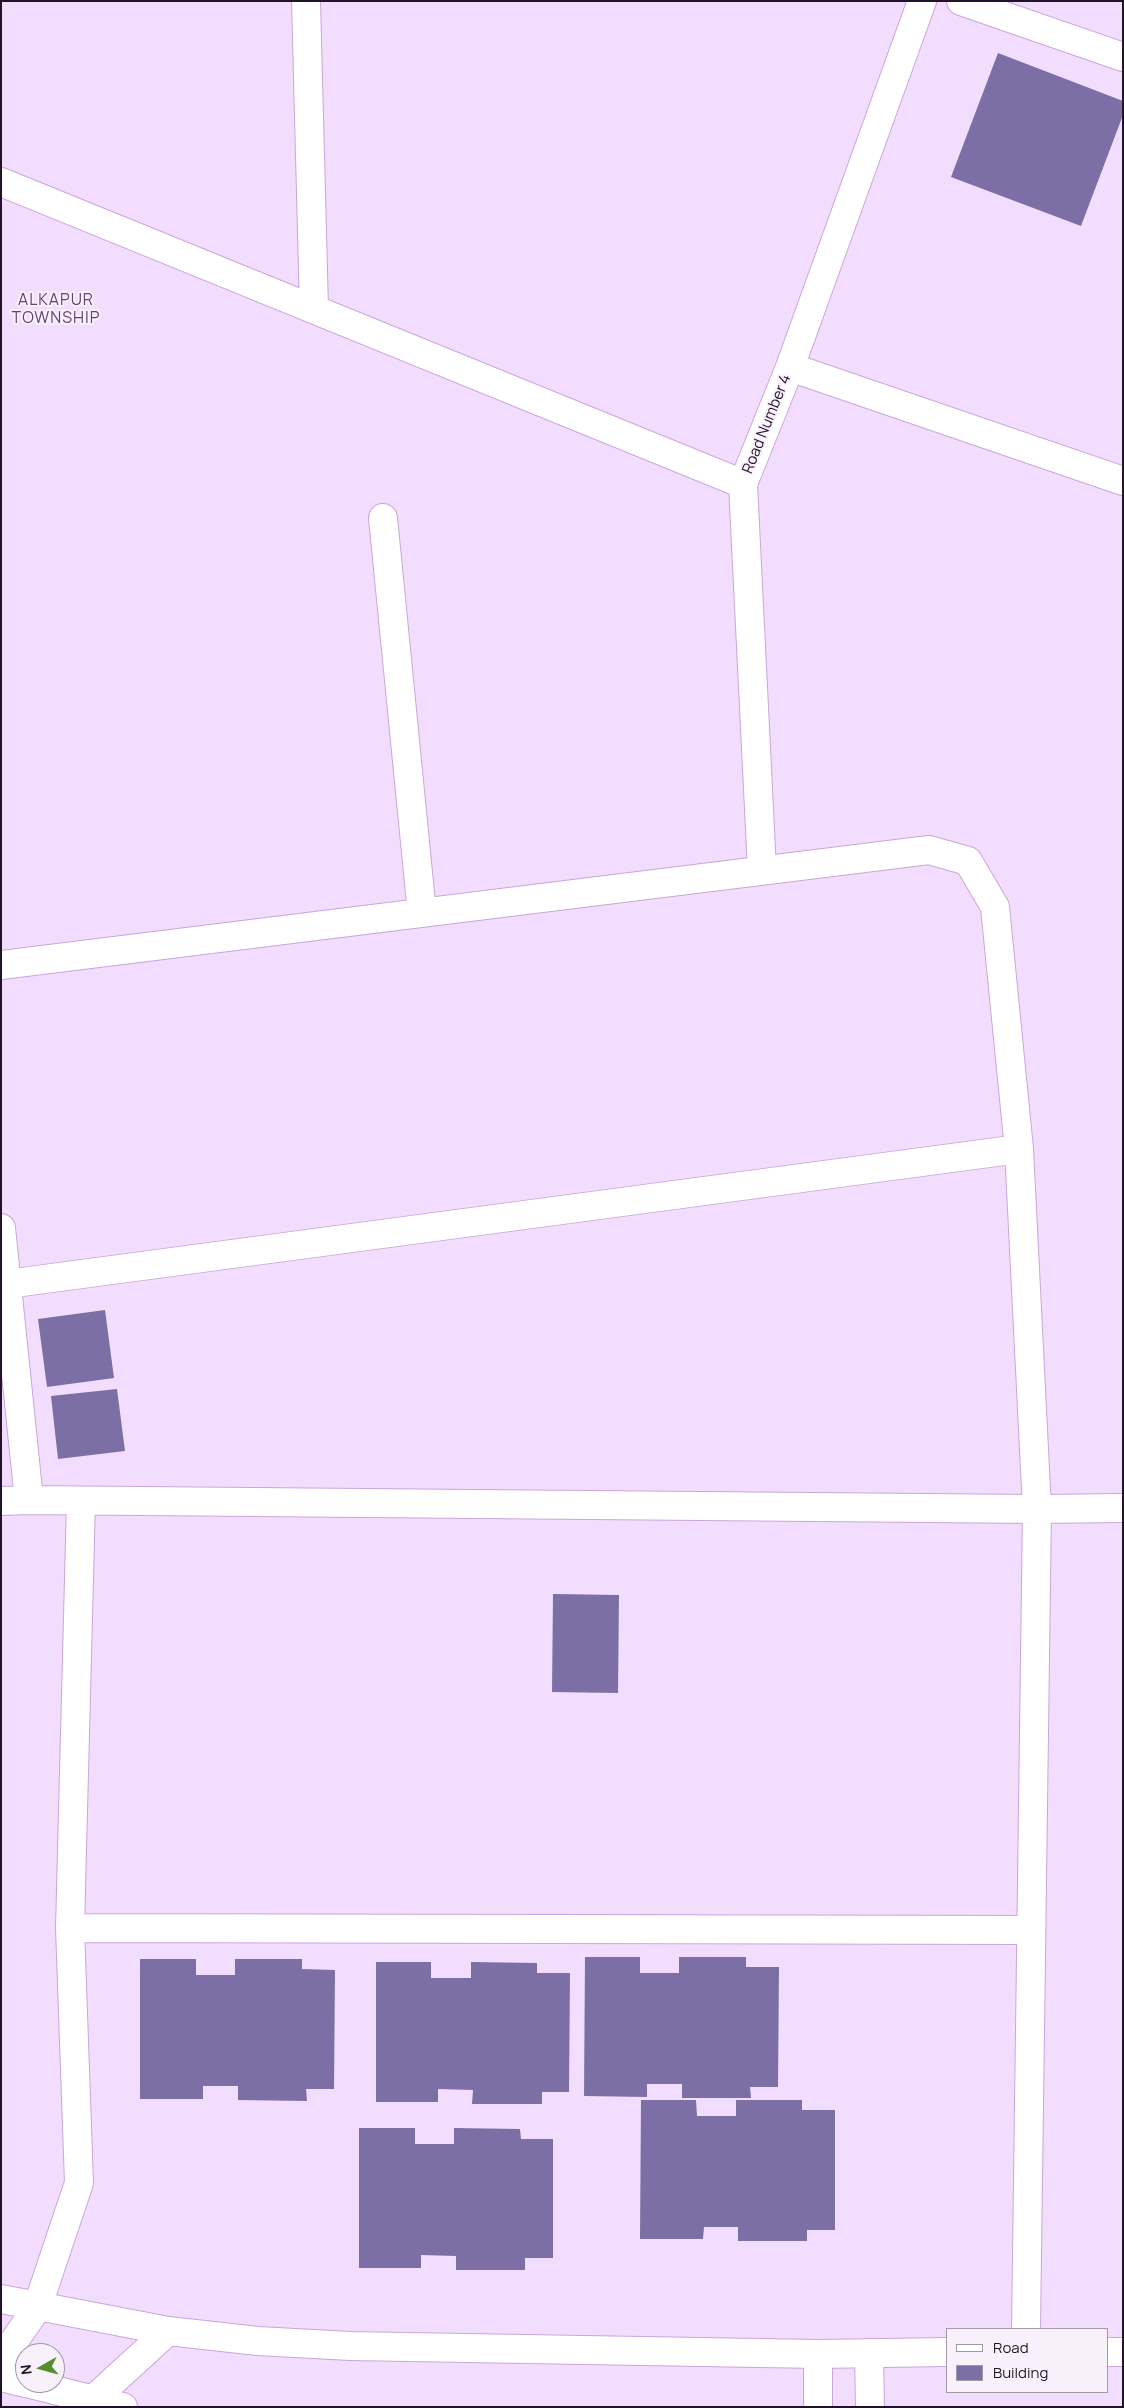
<!DOCTYPE html>
<html>
<head>
<meta charset="utf-8">
<style>
	body { margin:0 }
	#map { position:relative; width:1124px; height:2408px; overflow:hidden; background:#f3ddfe; font-family:Manrope,sans-serif }
	canvas { display:block }
	.frame { position:absolute; inset:0; border:2px solid #221428; pointer-events:none }
	.legend { position:absolute; left:946px; top:2328px; width:162px; height:65px; box-sizing:border-box; background:#f8f1fc; border:1px solid #a299a7; margin:0; padding:6px 9px; list-style:none; font-size:15px; color:#221428 }
	.legend li { display:flex; align-items:center; gap:10px; height:25px }
	.legend b { width:25px; border:1px solid #a299a7 }
	.north { position:absolute; left:15px; top:2343px; width:50px; height:50px; box-sizing:border-box; background:#f8f1fc; border:1px solid #a299a7; border-radius:50%; rotate:263deg; font-size:14px; font-weight:700; line-height:20px; text-align:center; color:#221428 }
	.north::after { content:''; display:block; margin:auto; width:18px; height:22px; background:#558f2d; clip-path:polygon(50% 0,100% 100%,50% 72%,0 100%) }
</style>
</head>
<body>
<div id="map">
<canvas width="1124" height="2408"></canvas>
<div class="frame"></div>
<ul class="legend">
<li><b style="height:6px;background:#fff"></b>Road</li>
<li><b style="height:14px;background:#7c6fa5"></b>Building</li>
</ul>
<div class="north">N</div>
</div>
<script>
const ctx = document.querySelector('canvas').getContext('2d');
ctx.lineJoin = 'round';
function fill(path, color) { ctx.fillStyle = color; ctx.fill(path, 'evenodd'); }
const poly = rows => new Path2D(rows.map(r => 'M' + r).join(''));
function trace(path, color, width, dash) { ctx.strokeStyle = color; ctx.lineWidth = width; ctx.lineCap = dash ? 'butt' : 'round'; ctx.setLineDash(dash || []); ctx.stroke(path); }
function label(font, color, halo, rows, align = 'center') {
  ctx.font = font + ' Manrope,sans-serif'; ctx.lineWidth = 4; ctx.setLineDash([]); ctx.textBaseline = 'middle'; ctx.strokeStyle = halo; ctx.fillStyle = color; for (const [text, x, y, turn = 0] of rows) {
    ctx.save(); ctx.translate(x, y); ctx.rotate((+turn || 0) * Math.PI / 180); ctx.textAlign = isNaN(turn) ? turn : align; if (halo) ctx.strokeText(text, 0, 0); ctx.fillText(text, 0, 0); ctx.restore();
  }
}
fill(poly([
	[998,53,1123,101,1123,115,1081,226,951,177],
	[105,1310,114,1378,47,1387,38,1319],
	[117,1389,125,1451,58,1459,51,1396],
	[553,1594,619,1595,618,1693,552,1692],
	[585,1957,640,1957,640,1973,679,1973,679,1957,746,1957,746,1967,779,1967,778,2087,750,2087,751,2098,682,2098,682,2084,647,2084,647,2097,584,2096],
	[140,1959,196,1959,196,1975,235,1975,235,1959,302,1959,302,1969,335,1970,334,2089,306,2089,307,2101,238,2100,238,2086,203,2086,203,2099,140,2099],
	[376,1962,431,1962,431,1978,471,1978,471,1962,537,1963,537,1973,570,1973,569,2092,542,2092,542,2104,472,2104,473,2090,438,2089,438,2102,376,2102],
	[641,2100,696,2100,697,2116,736,2116,736,2100,802,2100,802,2110,835,2110,835,2230,807,2230,807,2241,738,2241,738,2227,704,2227,703,2239,640,2239],
	[359,2128,415,2128,415,2144,454,2144,454,2128,520,2129,521,2139,553,2139,553,2258,525,2258,525,2270,456,2270,456,2256,421,2255,421,2268,359,2268]
]), '#7c6fa5');
const minor = poly([
	[306,1,314,309],
	[961,1,1123,57],
	[1,182,743,484],
	[790,367,1123,481],
	[383,518,422,913],
	[762,870,743,484,790,367,922,1],
	[1,965,929,850,968,861,995,907,1019,1149,1037,1509,1026,2329],
	[1,1228,29,1500,1037,1509,1123,1508],
	[7,1284,1019,1149],
	[1,1501,29,1500],
	[70,1928,1030,1930],
	[869,2353,870,2407],
	[1,2360,37,2308,79,2183,70,1928,81,1501],
	[85,2407,168,2331],
	[818,2407,818,2354]
]);
const tertiary = poly([
	[1,2299,168,2331,258,2341,350,2346,818,2354,948,2352],
	[1108,2352,1123,2352],
	[1,2377,25,2383],
	[26,2383,123,2407]
]);
trace(minor, '#caa6da', 30);
trace(tertiary, '#caa6da', 30);
trace(minor, '#fff', 28);
trace(tertiary, '#fff', 28);
label('15px', '#221428', '#f8f1fc', [
	["Road Number 4",767,424,-68]
]);
ctx.letterSpacing = '1px';
label('16px', '#624270', '#f8f1fc', [
	["ALKAPUR",56,301],
	["TOWNSHIP",56,319]
]);
ctx.letterSpacing = '0px';
</script>
</body>
</html>
